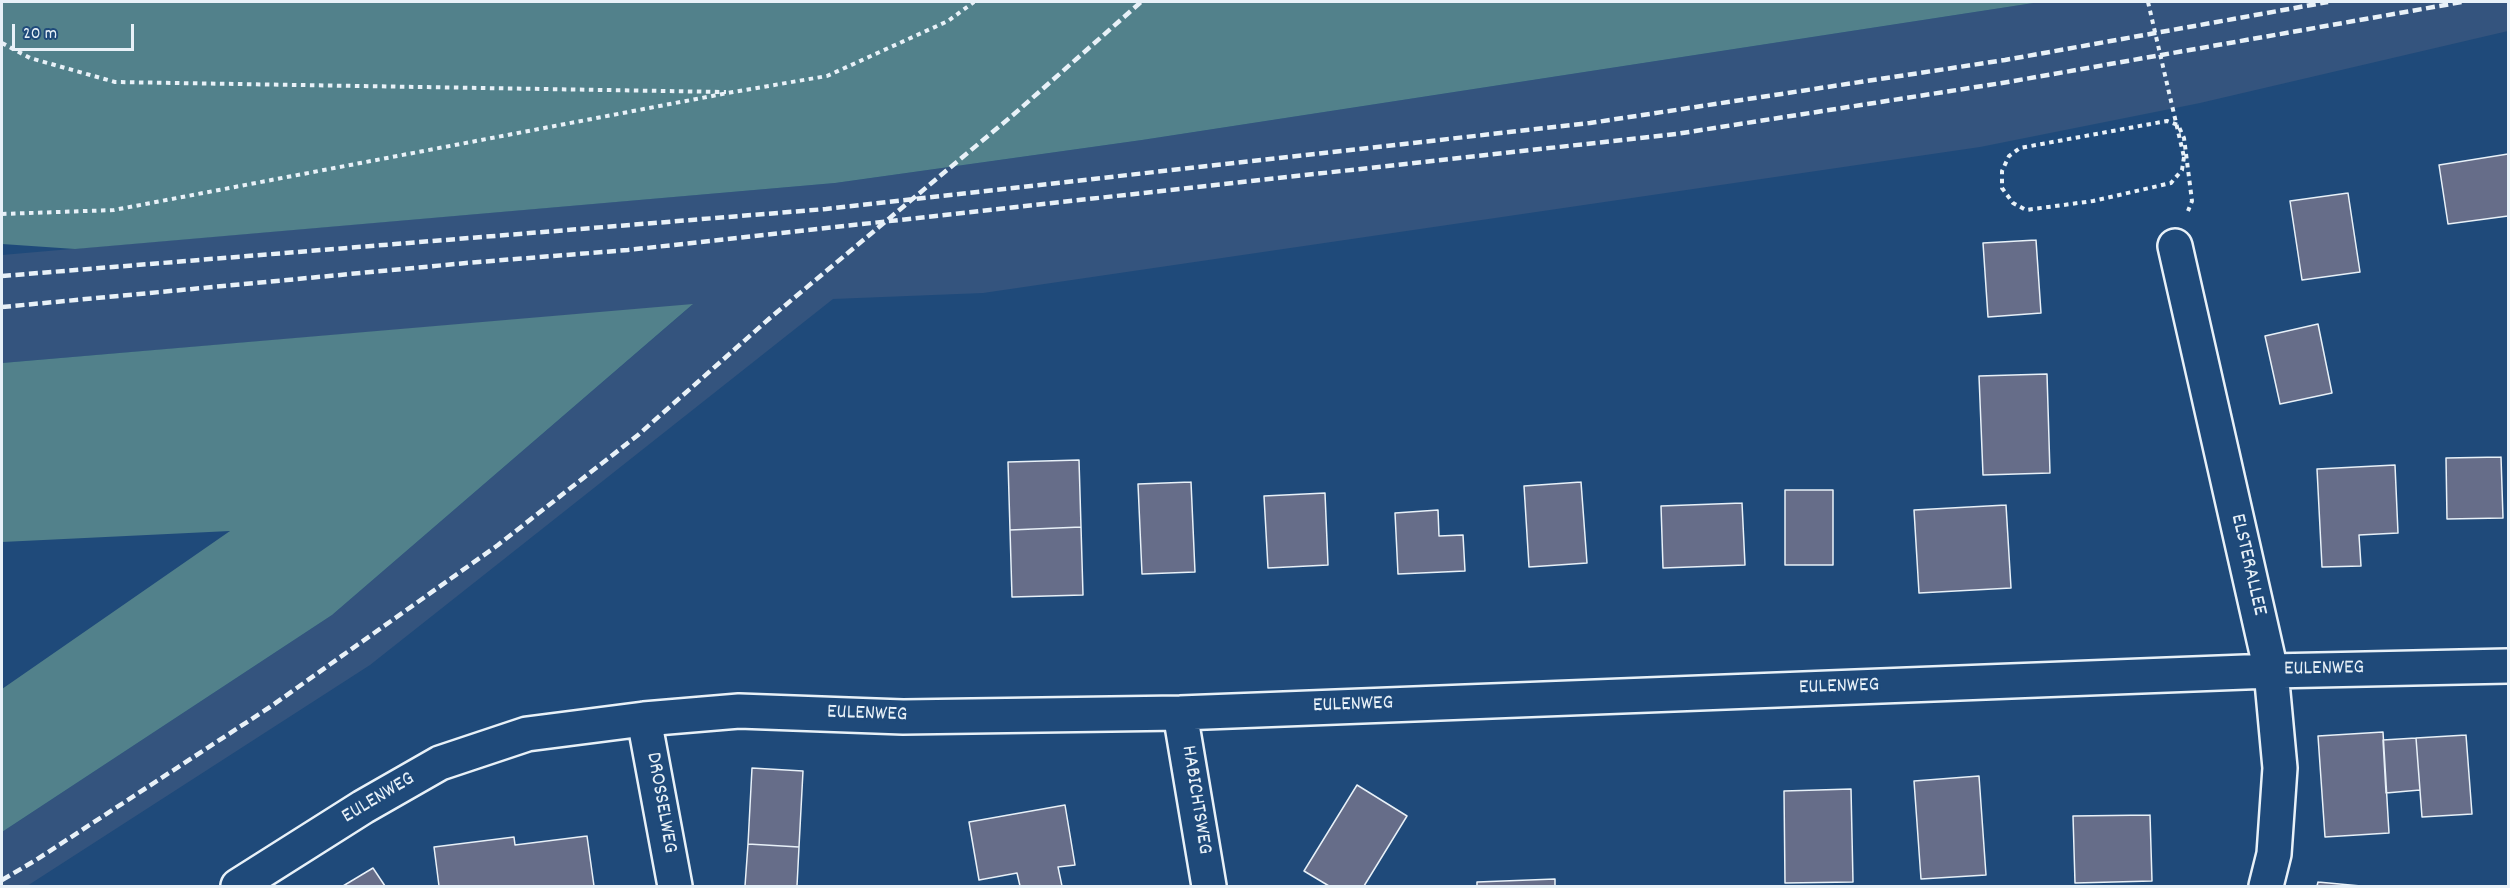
<!DOCTYPE html>
<html>
<head>
<meta charset="utf-8">
<style>
	body { margin:0 }
	#map { position:relative; width:2510px; height:888px; overflow:hidden; background:#1f4a7a; font-family:Dekko,sans-serif }
	canvas { display:block }
	.frame { position:absolute; inset:0; border:3px solid #e8f1f8; pointer-events:none }
	.scale { position:absolute; left:12px; top:24px; width:122px; height:27px; box-sizing:border-box; border:3px solid #e8f1f8; border-top:0; padding-left:8px; font-size:18px; line-height:21px; white-space:nowrap; color:#e8f1f8; -webkit-text-stroke:4px #1f4a7a; paint-order:stroke }
</style>
</head>
<body>
<div id="map">
<canvas width="2510" height="888"></canvas>
<div class="frame"></div>
<div class="scale">20 m</div>
</div>
<script>
const ctx = document.querySelector('canvas').getContext('2d');
ctx.lineJoin = 'round';
function fill(path, color) { ctx.fillStyle = color; ctx.fill(path, 'evenodd'); }
const poly = rows => new Path2D(rows.map(r => 'M' + r).join(''));
function trace(path, color, width, dash) { ctx.strokeStyle = color; ctx.lineWidth = width; ctx.lineCap = dash ? 'butt' : 'round'; ctx.setLineDash(dash || []); ctx.stroke(path); }
function label(font, color, halo, rows, align = 'center') {
  ctx.font = font + ' Dekko,sans-serif'; ctx.lineWidth = 4.5; ctx.setLineDash([]); ctx.textBaseline = 'middle'; ctx.strokeStyle = halo; ctx.fillStyle = color; for (const [text, x, y, turn = 0] of rows) {
    ctx.save(); ctx.translate(x, y); ctx.rotate((+turn || 0) * Math.PI / 180); ctx.textAlign = isNaN(turn) ? turn : align; if (halo) ctx.strokeText(text, 0, 0); ctx.fillText(text, 0, 0); ctx.restore();
  }
}
fill(poly([
	[2040,2,2508,2,2508,31,2200,103,1980,147,983,293,833,299,370,665,27,886,2,886,2,832,332,615,692,305,2,363,2,255,835,183,1142,140]
]), '#34547e');
fill(poly([
	[2,2,2040,2,1142,140,835,183,75,249,2,244],
	[693,304,332,615,2,832,2,689,230,531,2,542,2,363]
]), '#52818b');
const building = poly([
	[2508,154,2508,216,2448,224,2439,165,2508,154],
	[2348,193,2360,272,2302,280,2290,201,2348,193],
	[2036,240,2041,313,1988,317,1983,243,2036,240],
	[2318,324,2332,393,2280,404,2265,336,2318,324],
	[2047,374,2050,473,1983,475,1979,376,2047,374],
	[2501,457,2503,518,2447,519,2446,458,2501,457],
	[1079,460,1081,527,1010,530,1008,462,1079,460],
	[2395,465,2398,533,2359,535,2361,566,2322,567,2317,469,2395,465],
	[1191,482,1195,572,1142,574,1138,484,1191,482],
	[1581,482,1587,563,1529,567,1524,486,1581,482],
	[1785,490,1833,490,1833,565,1785,565,1785,490],
	[1325,493,1328,565,1268,568,1264,496,1325,493],
	[1742,503,1745,565,1663,568,1661,506,1742,503],
	[2006,505,2011,588,1919,593,1914,510,2006,505],
	[1438,510,1439,536,1463,535,1465,571,1398,574,1395,513,1438,510],
	[1081,527,1083,595,1012,597,1010,530,1081,527],
	[2383,732,2389,833,2325,837,2318,736,2383,732],
	[2466,735,2472,814,2422,817,2416,738,2466,735],
	[2416,738,2420,790,2386,793,2383,740,2416,738],
	[752,768,803,771,799,847,748,844,752,768],
	[1979,776,1986,875,1921,879,1914,781,1979,776],
	[1357,785,1407,816,1364,886,1329,886,1304,871,1357,785],
	[1851,789,1853,882,1785,883,1784,791,1851,789],
	[1065,805,1075,865,1058,867,1062,886,1020,886,1017,873,979,880,969,822,1065,805],
	[2150,815,2152,881,2075,883,2073,816,2150,815],
	[587,836,594,886,439,886,434,847,514,837,515,845,587,836],
	[748,844,799,847,797,886,745,886,748,844],
	[373,868,385,886,343,886,373,868],
	[1555,879,1555,886,1477,886,1477,882,1555,879],
	[2318,882,2361,886,2317,886,2318,882]
]);
fill(building, '#666d89');
trace(building, '#e8f1f8', 1.5);
const street = poly([
	[2175,246,2271,671,2280,768,2274,854,2266,886],
	[1180,713,1209,886],
	[644,719,675,886],
	[238,886,363,807,440,763,527,734,644,719,739,711,903,717,1180,713,2271,671,2508,666]
]);
trace(street, '#e8f1f8', 38);
trace(poly([
	[2,43,30,58,115,82,726,92],
	[2184,157,2182,170,2171,183,2093,201,2026,210,2013,203,2002,188,2002,171,2009,156,2020,148,2167,121,2178,125,2184,138,2192,201,2188,211],
	[2,214,114,210,733,92,827,76,948,21,974,2]
]), '#e8f1f8', 4, [4.5, 4.5]);
trace(street, '#1f4a7a', 33);
trace(poly([
	[2,276,826,209,1590,123,2005,60,2328,2],
	[2,307,466,263,628,250,1676,134,2008,82,2462,2],
	[2,880,36,860,270,707,498,545,638,435,770,318,1013,115,1141,2]
]), '#e8f1f8', 4.5, [9, 4.5]);
trace(poly([
	[2148,2,2184,157]
]), '#e8f1f8', 4, [4.5, 4.5]);
label('21px', '#e8f1f8', '#1f4a7a', [
	["ELSTERALLEE",2247,565,77],
	["EULENWEG",2324,670,-1],
	["EULENWEG",1839,688,-2],
	["EULENWEG",1353,706,-2],
	["EULENWEG",867,715,2],
	["EULENWEG",379,799,-31],
	["HABICHTSWEG",1195,800,81],
	["DROSSELWEG",660,803,80]
]);
</script>
</body>
</html>
